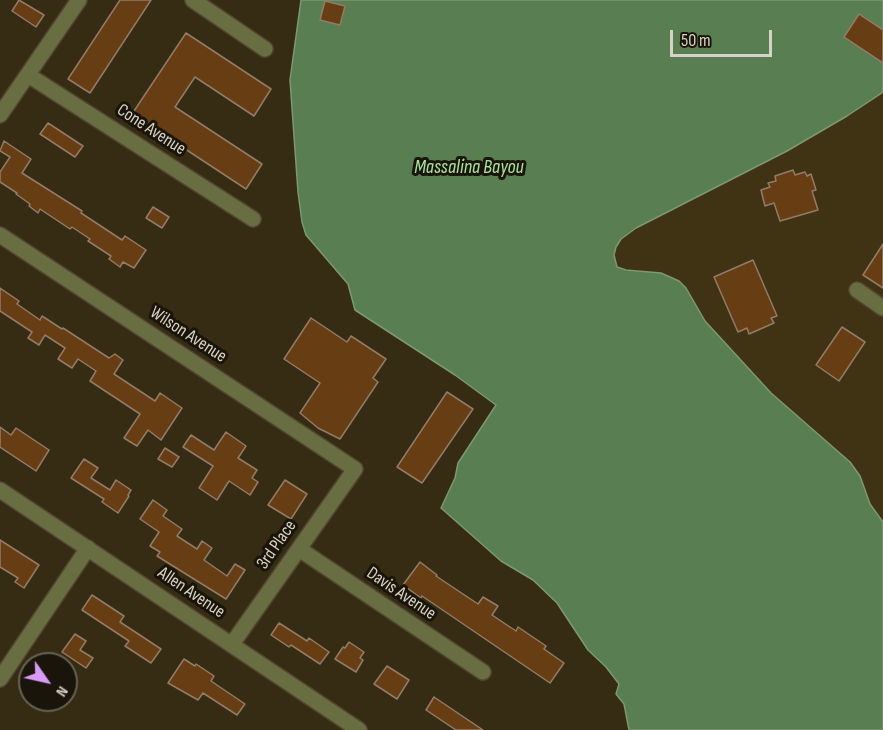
<!DOCTYPE html>
<html>
<head>
<meta charset="utf-8">
<style>
	body { margin:0 }
	#map { position:relative; width:883px; height:730px; overflow:hidden; background:#362b13; font-family:"Sofia Sans Condensed",sans-serif }
	canvas { display:block }
	.north { position:absolute; left:18px; top:652px; width:60px; height:60px; box-sizing:border-box; background:#19150a; border:2px solid #656154; border-radius:50%; rotate:124deg; font-size:16px; font-weight:700; line-height:24px; text-align:center; color:#d8d2c4 }
	.north::after { content:''; display:block; margin:auto; width:21px; height:27px; background:#d99af7; clip-path:polygon(50% 0,100% 100%,50% 72%,0 100%) }
	.scale { position:absolute; left:670px; top:30px; width:102px; height:27px; box-sizing:border-box; border:3px solid #d8d2c4; border-top:0; padding-left:8px; font-size:18px; line-height:21px; white-space:nowrap; color:#d8d2c4; -webkit-text-stroke:4px #19150a; paint-order:stroke }
</style>
</head>
<body>
<div id="map">
<canvas width="883" height="730"></canvas>
<div class="north">N</div>
<div class="scale">50 m</div>
</div>
<script>
const ctx = document.querySelector('canvas').getContext('2d');
ctx.lineJoin = 'round';
function fill(path, color) { ctx.fillStyle = color; ctx.fill(path, 'evenodd'); }
const poly = rows => new Path2D(rows.map(r => 'M' + r).join(''));
function trace(path, color, width, dash) { ctx.strokeStyle = color; ctx.lineWidth = width; ctx.lineCap = dash ? 'butt' : 'round'; ctx.setLineDash(dash || []); ctx.stroke(path); }
function label(font, color, halo, rows, align = 'center') {
  ctx.font = font + ' "Sofia Sans Condensed",sans-serif'; ctx.lineWidth = 6; ctx.setLineDash([]); ctx.textBaseline = 'middle'; ctx.strokeStyle = halo; ctx.fillStyle = color; for (const [text, x, y, turn = 0] of rows) {
    ctx.save(); ctx.translate(x, y); ctx.rotate((+turn || 0) * Math.PI / 180); ctx.textAlign = isNaN(turn) ? turn : align; if (halo) ctx.strokeText(text, 0, 0); ctx.fillText(text, 0, 0); ctx.restore();
  }
}
fill(poly([
	[883,92,883,298,858,281,850,293,883,316,883,522,870,504,850,462,771,393,705,321,686,288,661,273,626,270,617,267,614,255,616,247,621,239,636,228,787,151,847,116]
]), '#403313');
const water = poly([
	[301,0,883,0,883,92,847,116,787,151,636,228,621,239,616,247,614,255,617,267,626,270,661,273,679,281,686,288,705,321,771,393,850,462,860,476,870,504,883,522,883,730,629,730,624,704,616,694,619,684,606,667,588,650,557,603,533,580,501,561,441,508,455,478,458,463,496,405,455,375,355,310,348,284,306,235,302,222,298,192,290,80,301,0]
]);
fill(water, '#587e51');
trace(water, '#7e9774', 1.5);
const building = poly([
	[19,0,44,15,36,27,12,11,19,0],
	[120,0,151,0,90,93,68,79,120,0],
	[325,1,345,6,340,25,320,20,325,1],
	[859,14,883,30,883,63,844,37,859,14],
	[186,33,271,89,254,116,195,77,175,107,262,164,246,189,132,114,186,33],
	[48,123,83,146,75,157,40,134,48,123],
	[4,141,31,159,22,173,82,211,81,213,122,240,125,236,146,250,134,268,123,262,120,267,109,259,111,256,88,241,90,239,72,227,70,229,40,209,38,213,29,206,30,204,16,194,17,193,0,182,0,172,10,157,0,151,4,141],
	[793,170,795,175,805,172,807,176,811,174,816,190,812,191,818,210,780,221,774,203,765,206,761,190,770,187,768,183,776,181,775,176,793,170],
	[153,207,169,217,162,228,146,218,153,207],
	[883,244,883,288,863,275,883,244],
	[753,260,777,316,771,318,774,323,749,334,747,328,738,332,714,277,753,260],
	[0,288,19,301,17,304,40,320,42,316,62,329,63,328,109,358,115,354,123,360,114,374,155,401,160,393,182,408,161,440,148,430,137,446,124,438,140,414,90,381,96,371,78,359,72,368,58,359,65,348,45,335,39,345,28,338,32,332,0,311,0,288],
	[311,318,347,342,351,336,386,359,373,378,378,382,340,439,318,428,300,413,320,383,284,359,311,318],
	[842,327,865,342,839,381,816,365,842,327],
	[447,392,473,409,422,483,397,467,447,392],
	[0,427,11,435,16,428,49,450,36,471,0,447,0,427],
	[226,432,246,446,238,458,257,470,252,478,258,482,250,495,229,481,217,500,199,488,213,466,183,447,191,435,214,450,226,432],
	[165,448,179,457,172,467,158,459,165,448],
	[84,459,98,468,91,478,110,490,116,480,131,490,128,495,129,496,118,513,102,502,104,499,71,478,84,459],
	[285,480,307,494,291,519,268,505,285,480],
	[153,500,167,510,163,516,182,529,177,536,197,549,202,541,212,548,204,560,227,576,235,564,245,570,226,599,157,556,160,552,150,546,159,532,140,519,153,500],
	[0,540,39,565,24,588,15,582,18,578,0,567,0,540],
	[420,562,437,575,436,576,478,604,483,597,498,606,492,615,516,631,518,627,546,646,544,649,564,663,550,683,422,596,421,598,403,585,420,562],
	[92,595,124,616,120,622,161,649,151,663,125,646,129,641,82,610,92,595],
	[279,623,307,641,309,638,329,652,320,664,291,645,289,647,271,635,279,623],
	[75,634,86,641,80,650,93,658,86,668,62,652,75,634],
	[349,642,364,652,360,658,363,660,356,672,335,659,343,647,345,648,349,642],
	[184,659,195,666,196,664,214,676,211,681,245,704,237,715,203,693,198,700,168,683,184,659],
	[387,666,409,680,397,699,374,684,387,666],
	[434,697,483,730,456,730,426,710,434,697]
]);
fill(building, '#673d14');
trace(building, '#937b68', 1.5);
const minor = poly([
	[193,0,265,49],
	[28,75,253,219],
	[0,115,79,0],
	[0,235,355,469,232,644],
	[857,290,883,308],
	[0,490,359,730],
	[299,549,483,672],
	[0,679,88,548]
]);
trace(minor, '#50462f', 18);
trace(minor, '#686d42', 15);
label('18px', '#d8d2c4', '#19150a', [
	["Cone Avenue",151,130,33],
	["Wilson Avenue",188,335,33],
	["3rd Place",277,545,-55],
	["Allen Avenue",191,593,34],
	["Davis Avenue",401,594,34]
]);
label('italic 20px', '#aae39f', '#19150a', [
	["Massalina Bayou",469,168]
]);
</script>
</body>
</html>
